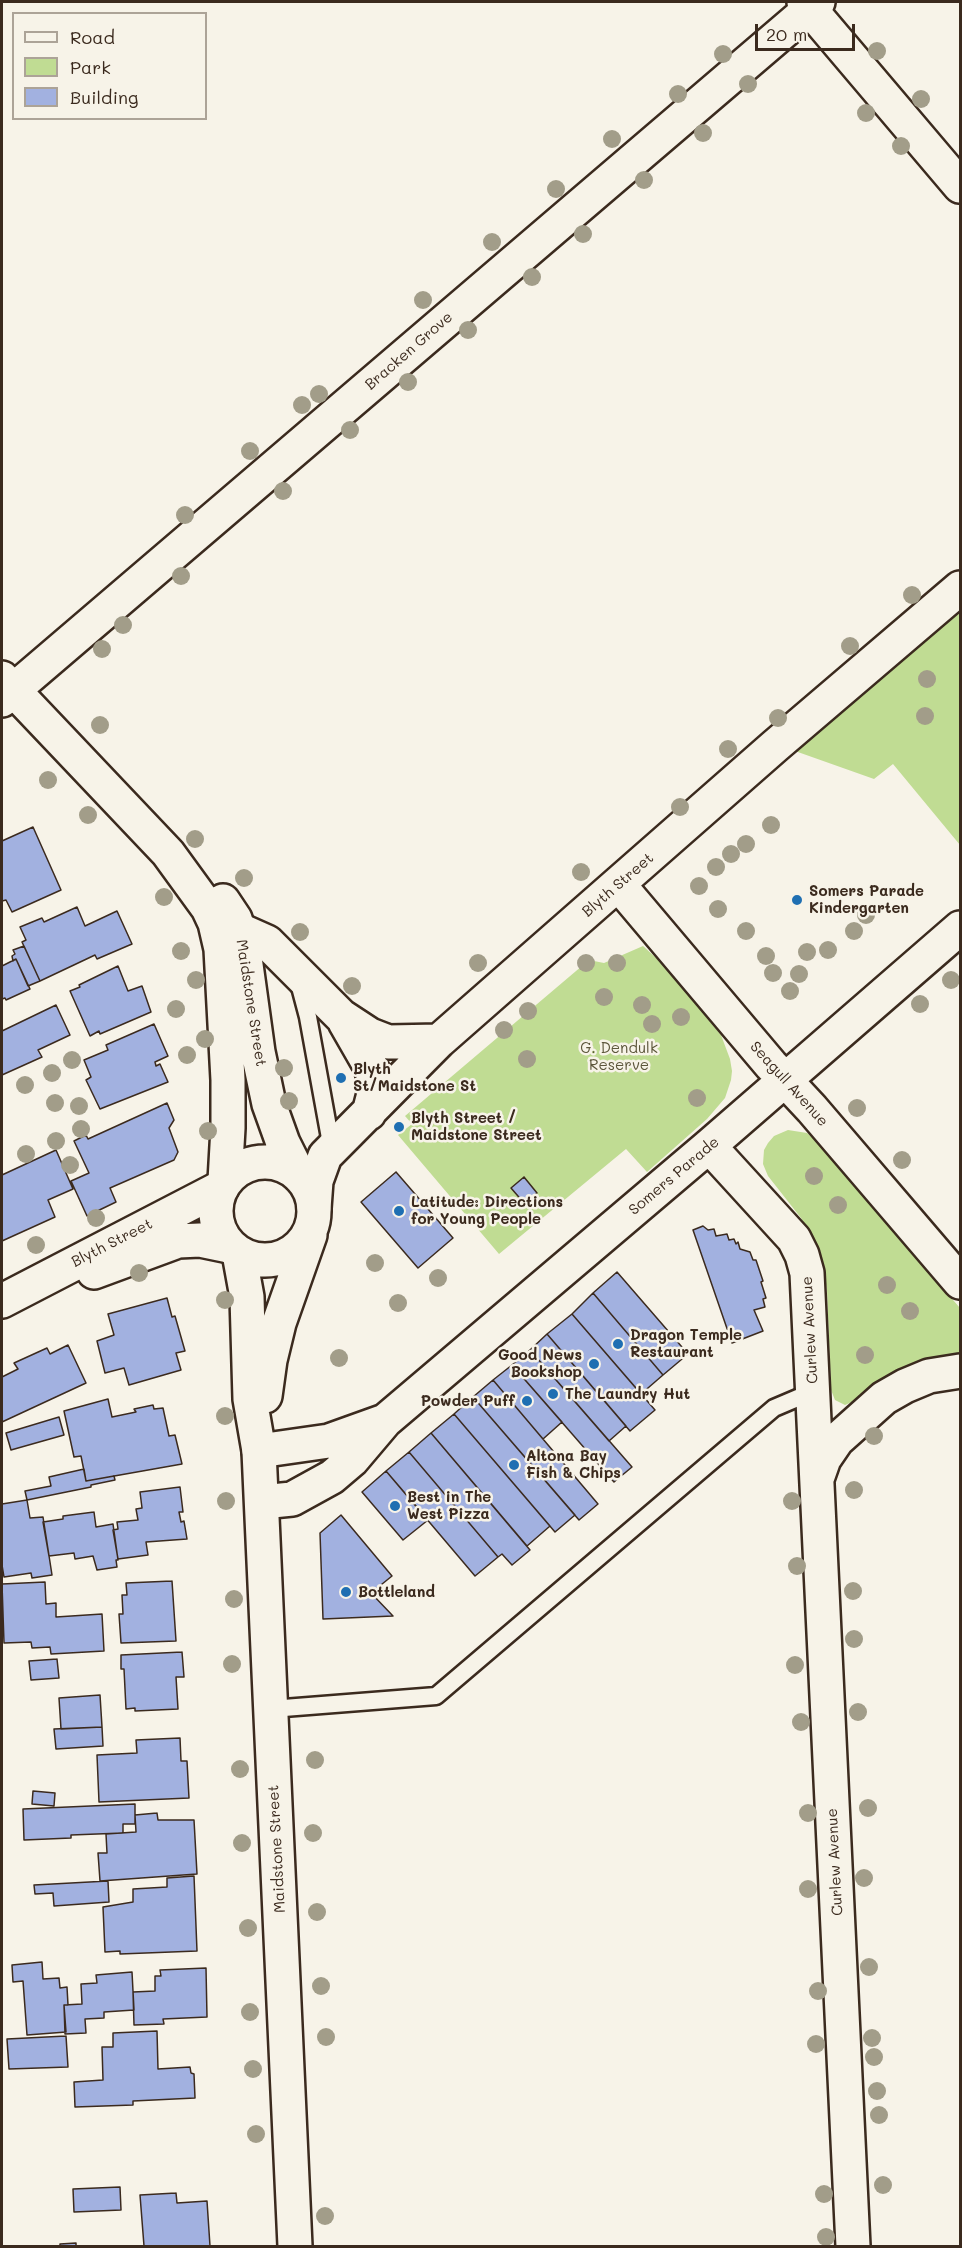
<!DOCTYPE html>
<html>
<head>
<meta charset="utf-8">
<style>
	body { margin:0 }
	#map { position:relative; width:962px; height:2248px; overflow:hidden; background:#f7f3e8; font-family:Mali,sans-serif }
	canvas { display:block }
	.frame { position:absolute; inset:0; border:3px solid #3b2a1e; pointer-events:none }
	.legend { position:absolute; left:12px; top:12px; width:195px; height:108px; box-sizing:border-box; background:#f7f3e8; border:2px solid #aca397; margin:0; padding:8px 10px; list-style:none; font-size:18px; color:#3b2a1e }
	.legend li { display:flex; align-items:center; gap:12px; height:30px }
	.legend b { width:30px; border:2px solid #aca397 }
	.scale { position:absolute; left:755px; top:24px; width:100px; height:27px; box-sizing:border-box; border:3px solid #3b2a1e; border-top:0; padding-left:8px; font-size:18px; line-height:21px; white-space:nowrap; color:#3b2a1e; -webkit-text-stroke:4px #f7f3e8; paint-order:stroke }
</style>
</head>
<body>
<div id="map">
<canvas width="962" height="2248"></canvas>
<div class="frame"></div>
<ul class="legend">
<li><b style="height:8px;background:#f7f3e8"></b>Road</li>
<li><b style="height:16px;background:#c0dc93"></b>Park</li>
<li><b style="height:16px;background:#a2b1e0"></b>Building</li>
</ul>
<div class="scale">20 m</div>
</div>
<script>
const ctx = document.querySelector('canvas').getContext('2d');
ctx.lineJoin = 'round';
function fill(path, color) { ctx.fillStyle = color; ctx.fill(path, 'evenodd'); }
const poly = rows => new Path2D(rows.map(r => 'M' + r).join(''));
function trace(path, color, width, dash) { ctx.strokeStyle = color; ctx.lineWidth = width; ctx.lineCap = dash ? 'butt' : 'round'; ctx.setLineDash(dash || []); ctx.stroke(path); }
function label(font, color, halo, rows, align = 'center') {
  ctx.font = font + ' Mali,sans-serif'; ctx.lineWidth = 5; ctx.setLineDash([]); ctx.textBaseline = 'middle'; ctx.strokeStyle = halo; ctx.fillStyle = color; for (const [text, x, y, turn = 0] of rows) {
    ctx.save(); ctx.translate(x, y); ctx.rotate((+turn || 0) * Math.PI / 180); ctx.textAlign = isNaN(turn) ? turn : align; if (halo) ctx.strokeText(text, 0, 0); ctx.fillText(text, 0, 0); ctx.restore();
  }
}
fill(poly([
	[960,608,960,845,893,764,874,779,795,751],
	[643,946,664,965,721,1035,730,1059,732,1071,731,1080,725,1098,707,1119,647,1172,626,1149,499,1254,398,1135,412,1124,405,1116,589,960,604,963],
	[788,1130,807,1133,813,1138,960,1308,960,1354,936,1357,903,1368,875,1384,852,1402,845,1405,835,1400,831,1390,827,1290,820,1251,801,1218,768,1176,763,1164,764,1150,768,1143,774,1136]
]), '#c0dc93');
const building = poly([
	[33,827,61,890,12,912,6,900,2,901,2,841,33,827],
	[77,907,85,926,117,911,132,944,97,959,95,955,40,981,22,942,26,940,20,927,42,918,44,922,77,907],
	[24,946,40,981,28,986,16,959,13,961,12,956,15,954,13,950,24,946],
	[16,959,30,989,6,1000,5,998,2,999,2,966,16,959],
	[118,966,128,991,142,986,151,1012,100,1034,99,1031,90,1036,70,991,80,987,79,985,118,966],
	[56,1005,70,1035,38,1050,42,1057,2,1075,2,1031,56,1005],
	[154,1024,168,1056,155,1062,156,1066,160,1064,168,1082,100,1109,86,1080,91,1077,84,1060,108,1050,106,1045,154,1024],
	[167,1103,174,1120,169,1128,178,1152,174,1160,110,1188,116,1202,87,1216,71,1181,89,1173,74,1141,86,1135,88,1139,167,1103],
	[56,1150,73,1189,48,1200,55,1217,2,1241,2,1175,56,1150],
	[396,1172,453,1238,418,1268,361,1202,396,1172],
	[524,1177,537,1193,524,1203,511,1188,524,1177],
	[703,1226,708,1230,714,1229,716,1236,727,1234,729,1240,734,1239,736,1244,738,1242,740,1249,750,1252,753,1260,756,1260,763,1281,761,1282,766,1298,763,1299,765,1307,754,1310,763,1331,732,1343,693,1230,703,1226],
	[617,1272,688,1354,663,1375,593,1293,617,1272],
	[593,1293,663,1375,641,1394,572,1314,593,1293],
	[167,1298,172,1317,175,1316,185,1351,176,1353,181,1370,129,1385,124,1368,105,1373,97,1341,114,1335,108,1314,167,1298],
	[572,1314,655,1410,630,1431,547,1334,572,1314],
	[547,1334,626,1426,609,1441,530,1350,547,1334],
	[68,1345,86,1383,2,1422,2,1377,18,1369,14,1363,47,1348,50,1354,68,1345],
	[530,1350,632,1467,614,1482,512,1365,530,1350],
	[512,1365,562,1422,543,1439,493,1380,512,1365],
	[493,1380,598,1504,579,1520,473,1397,493,1380],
	[473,1397,575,1515,555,1532,454,1414,473,1397],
	[108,1399,112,1417,136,1412,134,1409,153,1405,154,1409,163,1408,169,1436,175,1435,182,1464,86,1481,81,1456,74,1457,64,1411,108,1399],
	[454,1414,550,1526,527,1546,431,1433,454,1414],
	[59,1417,64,1435,11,1450,6,1433,59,1417],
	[431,1433,530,1550,512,1565,502,1554,498,1557,409,1452,431,1433],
	[409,1452,498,1557,475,1576,386,1471,409,1452],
	[84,1469,86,1481,114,1476,115,1480,91,1485,91,1487,27,1500,25,1491,51,1486,49,1477,84,1469],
	[386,1471,428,1520,403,1540,362,1492,386,1471],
	[180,1487,183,1512,179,1512,181,1522,184,1521,187,1539,146,1542,148,1555,118,1559,113,1530,118,1529,117,1522,138,1520,136,1509,142,1508,140,1492,180,1487],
	[27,1500,30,1518,43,1517,52,1575,32,1578,31,1573,4,1577,2,1565,2,1504,27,1500],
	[94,1512,96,1527,113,1524,118,1560,116,1560,117,1567,97,1570,93,1556,75,1559,74,1553,49,1556,43,1522,63,1519,63,1516,94,1512],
	[341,1515,392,1576,371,1593,393,1616,323,1619,320,1533,341,1515],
	[172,1581,176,1641,121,1643,119,1614,123,1614,122,1595,127,1595,126,1583,172,1581],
	[45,1582,46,1604,56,1603,56,1617,102,1614,104,1651,51,1654,50,1647,32,1648,31,1642,4,1643,2,1584,45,1582],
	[182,1652,184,1677,176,1677,178,1709,135,1711,135,1708,126,1709,124,1669,121,1669,121,1655,182,1652],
	[57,1659,59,1678,31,1680,29,1661,57,1659],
	[100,1695,102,1727,61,1729,59,1698,100,1695],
	[102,1727,103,1746,56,1749,54,1729,102,1727],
	[180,1738,181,1761,187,1761,189,1798,99,1802,97,1755,137,1753,136,1740,180,1738],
	[33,1791,55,1793,54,1806,32,1804,33,1791],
	[135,1804,135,1824,123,1824,123,1833,71,1835,71,1838,24,1840,23,1809,135,1804],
	[157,1813,158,1820,194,1820,197,1874,100,1881,98,1853,107,1853,106,1834,136,1832,135,1815,157,1813],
	[194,1876,197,1951,120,1954,120,1951,105,1952,103,1907,133,1902,133,1889,167,1887,167,1878,194,1876],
	[108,1881,109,1902,54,1906,53,1893,35,1894,34,1885,108,1881],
	[42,1962,43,1979,59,1978,60,1988,67,1987,68,2005,64,2005,66,2032,27,2035,23,1981,13,1982,12,1965,42,1962],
	[206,1968,207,2017,163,2019,164,2024,134,2025,133,1992,155,1991,155,1976,161,1976,160,1970,206,1968],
	[132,1972,134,2010,104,2012,104,2018,85,2019,86,2033,65,2034,64,2005,82,2004,81,1984,97,1983,96,1975,132,1972],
	[157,2031,158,2069,190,2067,191,2073,194,2074,195,2098,133,2101,133,2105,75,2107,74,2082,103,2080,102,2047,113,2047,113,2033,157,2031],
	[66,2036,68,2067,9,2069,7,2039,66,2036],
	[120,2187,121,2210,74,2212,73,2189,120,2187],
	[176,2193,177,2203,207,2201,210,2246,144,2246,140,2195,176,2193],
	[76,2243,76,2246,60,2246,60,2244,76,2243]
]);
fill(building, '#a2b1e0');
trace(building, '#3b2a1e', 1.5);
const service = poly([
	[299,983,308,1017,332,1149],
	[271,1709,436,1696,774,1408,814,1391]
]);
const minor = poly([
	[804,2,960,186],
	[2,700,818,2],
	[619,885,771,1065,812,1109,960,1282],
	[240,930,267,942,341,1016,370,1035,388,1042,439,1041],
	[345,1022,372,1069,375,1090,369,1113],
	[709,1146,794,1239,802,1255,807,1273,853,2246],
	[314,1208,316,1181,325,1156,439,1041,775,746,960,588],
	[259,1451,329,1441,382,1422],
	[818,1476,824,1459,837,1440,884,1398,905,1386,929,1376,960,1371],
	[262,1502,292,1499,332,1477,352,1460,385,1421,709,1146,960,928]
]);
const tertiary = poly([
	[94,1272,178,1241,200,1240,229,1246],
	[2,1301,222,1187]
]);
const secondary = poly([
	[2,678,168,853,208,908,215,923,221,949,228,1080,228,1128,225,1181],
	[223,901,235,919,243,943,258,1052,269,1104,283,1143,300,1177],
	'216 1211a49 49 0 1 1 98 0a49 49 0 1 1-98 0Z',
	[239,1253,247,1297,250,1399,259,1451,295,2246],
	[265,1396,270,1360,279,1323,310,1235]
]);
trace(service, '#3b2a1e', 21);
trace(minor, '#3b2a1e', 38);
trace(tertiary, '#3b2a1e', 38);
trace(secondary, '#3b2a1e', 38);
trace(service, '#f7f3e8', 16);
trace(minor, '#f7f3e8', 33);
trace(tertiary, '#f7f3e8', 33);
trace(secondary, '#f7f3e8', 33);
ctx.fillStyle = '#a29d89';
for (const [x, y] of [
	[877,51],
	[723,54],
	[748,84],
	[678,94],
	[921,99],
	[866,113],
	[703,133],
	[612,139],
	[901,146],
	[644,180],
	[556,189],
	[583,234],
	[492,242],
	[532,277],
	[423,300],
	[468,330],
	[408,382],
	[319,394],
	[302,405],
	[350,430],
	[250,451],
	[283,491],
	[185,515],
	[181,576],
	[912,595],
	[123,625],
	[850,646],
	[102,649],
	[927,679],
	[925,716],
	[778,718],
	[100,725],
	[728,749],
	[48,780],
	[680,807],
	[88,815],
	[771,825],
	[195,839],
	[746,844],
	[731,854],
	[716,867],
	[581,872],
	[244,878],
	[699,886],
	[164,897],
	[718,909],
	[866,915],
	[746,931],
	[854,931],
	[300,932],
	[828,950],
	[181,951],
	[807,952],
	[766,956],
	[478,963],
	[586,963],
	[617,963],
	[773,973],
	[799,974],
	[196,980],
	[951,980],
	[352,986],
	[790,991],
	[604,997],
	[920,1004],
	[642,1005],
	[176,1009],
	[528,1011],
	[681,1017],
	[652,1024],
	[504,1030],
	[205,1039],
	[187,1055],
	[527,1059],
	[72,1060],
	[284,1068],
	[52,1073],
	[25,1085],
	[697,1098],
	[289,1101],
	[55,1103],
	[79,1106],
	[857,1108],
	[81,1129],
	[208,1131],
	[56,1141],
	[26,1154],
	[902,1160],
	[70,1165],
	[814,1176],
	[838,1205],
	[96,1218],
	[36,1245],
	[375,1263],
	[139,1273],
	[438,1278],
	[887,1285],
	[225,1300],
	[398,1303],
	[910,1311],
	[865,1355],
	[339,1358],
	[225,1416],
	[874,1436],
	[854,1490],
	[226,1501],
	[792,1501],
	[797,1566],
	[853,1591],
	[234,1599],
	[854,1639],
	[232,1664],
	[795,1665],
	[858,1712],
	[801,1722],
	[315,1760],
	[240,1769],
	[868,1808],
	[808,1813],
	[313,1833],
	[242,1843],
	[864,1878],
	[808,1889],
	[317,1912],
	[248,1928],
	[869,1967],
	[321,1986],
	[818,1991],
	[250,2012],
	[326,2037],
	[872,2038],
	[816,2044],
	[874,2057],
	[253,2069],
	[877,2091],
	[879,2115],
	[256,2134],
	[883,2185],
	[824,2194],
	[325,2216],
	[826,2237]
]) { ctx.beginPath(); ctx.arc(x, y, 9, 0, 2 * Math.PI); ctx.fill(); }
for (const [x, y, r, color] of [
	[797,900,6,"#1f6fb2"],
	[341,1078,6,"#1f6fb2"],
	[399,1127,6,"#1f6fb2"],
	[399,1211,6,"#1f6fb2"],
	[618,1344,6,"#1f6fb2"],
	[594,1364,6,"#1f6fb2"],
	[553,1394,6,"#1f6fb2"],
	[527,1401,6,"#1f6fb2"],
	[514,1465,6,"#1f6fb2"],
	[395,1506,6,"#1f6fb2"],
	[346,1592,6,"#1f6fb2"]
]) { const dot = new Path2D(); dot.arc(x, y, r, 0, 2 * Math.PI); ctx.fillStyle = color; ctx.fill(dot); trace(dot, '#f7f3e8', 2); }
label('15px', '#3b2a1e', '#f7f3e8', [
	["Bracken Grove",409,351,-41],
	["Blyth Street",618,885,-41],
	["Maidstone Street",251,1003,81],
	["Seagull Avenue",789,1084,48],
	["Somers Parade",674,1176,-40],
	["Blyth Street",112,1243,-27],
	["Curlew Avenue",810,1330,-93],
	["Maidstone Street",277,1849,-93],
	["Curlew Avenue",835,1862,-93]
]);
label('bold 15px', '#3b2a1e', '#f7f3e8', [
	["Somers Parade",809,891],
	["Kindergarten",809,908],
	["Blyth",353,1069],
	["St/Maidstone St",353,1086],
	["Blyth Street /",411,1118],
	["Maidstone Street",411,1135],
	["Latitude: Directions",411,1202],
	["for Young People",411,1219],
	["Dragon Temple",630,1335],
	["Restaurant",630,1352],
	["Good News",582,1355,"right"],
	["Bookshop",582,1372,"right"],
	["The Laundry Hut",565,1394],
	["Powder Puff",515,1401,"right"],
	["Altona Bay",526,1456],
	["Fish & Chips",526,1473],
	["Best in The",407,1497],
	["West Pizza",407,1514],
	["Bottleland",358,1592]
], 'left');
label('15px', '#5c563b', '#f7f3e8', [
	["G. Dendulk",619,1048],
	["Reserve",619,1065]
]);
</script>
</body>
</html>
